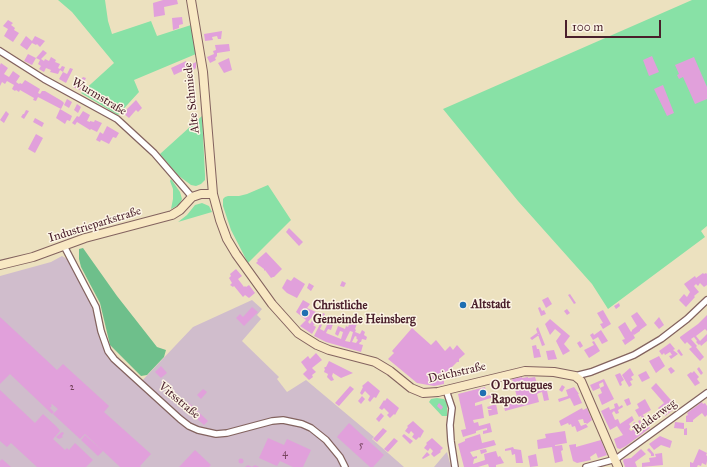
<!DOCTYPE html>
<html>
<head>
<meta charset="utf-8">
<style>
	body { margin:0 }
	#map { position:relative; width:707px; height:467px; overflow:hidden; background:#ece1bf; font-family:"IM FELL Great Primer",serif }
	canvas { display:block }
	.scale { position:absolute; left:565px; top:20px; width:96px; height:18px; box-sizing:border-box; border:2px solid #4a1f2b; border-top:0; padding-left:5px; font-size:12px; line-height:14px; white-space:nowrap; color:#4a1f2b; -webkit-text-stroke:3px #fcf5e5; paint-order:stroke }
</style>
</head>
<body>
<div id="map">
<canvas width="707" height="467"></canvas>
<div class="scale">100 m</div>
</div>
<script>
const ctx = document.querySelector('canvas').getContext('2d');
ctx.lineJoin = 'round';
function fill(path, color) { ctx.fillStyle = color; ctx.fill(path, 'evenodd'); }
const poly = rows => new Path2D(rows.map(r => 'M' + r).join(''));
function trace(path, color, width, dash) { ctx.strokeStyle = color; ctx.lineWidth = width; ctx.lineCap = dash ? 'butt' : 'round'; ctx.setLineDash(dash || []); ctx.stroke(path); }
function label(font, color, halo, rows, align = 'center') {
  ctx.font = font + ' "IM FELL Great Primer",serif'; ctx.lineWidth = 3; ctx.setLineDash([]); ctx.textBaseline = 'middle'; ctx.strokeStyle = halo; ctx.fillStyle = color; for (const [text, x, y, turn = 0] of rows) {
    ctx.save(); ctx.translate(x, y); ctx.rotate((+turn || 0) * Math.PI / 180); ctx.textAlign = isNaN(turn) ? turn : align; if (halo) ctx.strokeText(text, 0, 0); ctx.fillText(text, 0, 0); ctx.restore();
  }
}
fill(poly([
	[62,256,67,259,89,300,94,314,101,343,108,358,138,385,193,327,252,300,262,309,257,315,261,319,242,341,279,377,277,379,287,392,306,380,374,437,372,439,404,467,0,467,0,276,51,262],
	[447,452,451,467,434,467,445,454]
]), '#d0bdcc');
fill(poly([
	[58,0,105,0,108,21,112,34,151,21,157,36,191,25,196,54,134,80,139,92,118,115,81,93,114,63,72,12],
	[692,0,707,0,707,226,701,231,705,237,608,309,592,284,518,201,443,109],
	[202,116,205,175,205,180,201,184,196,186,191,185,179,176,160,154],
	[171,179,180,192,182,199,179,205,171,209,173,199,173,189,170,181],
	[268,185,291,220,248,263,231,230,223,206,223,199,225,197,228,196,239,196,247,194],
	[202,203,209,206,212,212,178,222,187,215,195,205],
	[437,398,444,399,446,401,447,406,447,416,442,416,429,402,431,399]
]), '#88e1a6');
fill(poly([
	[83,248,117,296,157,347,166,350,164,357,147,375,141,376,110,345,100,303,81,267,79,259,79,249]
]), '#6ebf8b');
fill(poly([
	[163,0,177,0,178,4,164,7,165,15,154,17,153,3],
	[182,17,183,24,179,25,179,28,173,30,172,18],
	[8,20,13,23,11,25,15,28,14,30,19,33,13,42,4,36,8,29,3,26],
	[222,31,221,39,218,39,217,36,212,37,213,40,205,41,204,34],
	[26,36,32,41,35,36,45,41,40,47,37,44,36,45,32,43,27,50,20,45],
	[229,44,230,51,217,53,217,56,215,58,216,60,210,63,207,57,214,54,213,51,216,50,215,45],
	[43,50,47,53,41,59,44,61,45,59,49,61,51,57,56,60,55,62,60,64,58,68,60,69,62,66,65,67,63,72,60,70,58,74,50,72,51,70,46,68,44,72,39,69,41,66,38,64,40,60,36,58],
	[28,54,36,58,32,65,24,61],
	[652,56,659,72,649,76,643,60],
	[694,57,707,87,707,99,695,104,683,77,679,79,677,75,679,74,675,65],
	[229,58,232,70,224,73,218,63],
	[186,61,189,68,174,75,171,68],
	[196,62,196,68,192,71,190,65],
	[1,63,8,68,4,74,9,77,13,71,20,76,16,82,19,84,20,83,22,84,25,80,40,89,38,93,40,94,42,91,45,91,62,101,64,103,61,109,38,97,36,101,33,100,34,98,20,90,19,92,16,90,15,91,12,89,14,85,7,81,5,84,2,82,0,86,0,65],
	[70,68,73,69,66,83,59,79,63,72,67,74],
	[83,77,86,78,80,90,73,87,77,80,80,81],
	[663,85,674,113,667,116,654,89],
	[67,99,72,102,69,108,64,105],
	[136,100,142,108,138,112,136,110,129,118,123,113],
	[77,104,81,107,78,113,74,110],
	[60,109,72,116,70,121,67,120,65,124,56,118],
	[26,110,29,111,24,119,21,117,23,114,24,114],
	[6,111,9,114,4,123,0,120],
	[83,111,90,115,87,121,90,122,90,121,94,122,95,120,102,123,97,132,91,129,90,130,77,122,75,125,72,123,77,116,79,117],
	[35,118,44,123,42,127,33,122],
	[107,126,119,133,116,138,113,137,109,144,101,140,100,142,96,140,100,132,103,134],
	[36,134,43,138,35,153,28,149],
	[289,228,303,242,299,246,286,232],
	[266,252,282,269,274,277,273,277,271,278,265,270,264,271,264,269,256,263,258,261,257,260],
	[236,269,242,276,238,279,244,287,245,286,246,287,249,285,255,293,249,298,245,295,243,297,234,286,233,287,230,285,232,283,229,278,231,276,230,274],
	[703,273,704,274,706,273,707,274,707,285,704,287,700,283,698,286,696,284,694,286,699,292,694,296,695,297,686,307,679,300,684,294,687,297,690,292,684,284,695,276,696,278],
	[294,277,305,284,297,298,287,293,282,288,287,279,291,281],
	[342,281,346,283,344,287,340,286],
	[309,283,314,286,311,291,307,288],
	[570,294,576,303,574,304,568,295],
	[548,297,552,304,546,308,542,300],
	[303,300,310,304,307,308,316,312,308,322,310,324,317,312,319,313,318,315,321,316,323,313,325,314,322,319,328,322,330,319,334,321,331,330,328,329,326,333,341,339,343,332,340,331,338,336,335,334,338,326,345,329,346,326,348,327,353,316,359,318,355,329,356,330,355,332,360,334,362,330,365,332,364,335,367,337,366,340,362,339,361,342,360,342,359,344,363,345,361,352,326,342,314,336,320,324,322,325,320,329,324,331,327,325,317,321,315,324,313,325,316,327,312,334,300,326,306,320,296,312],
	[350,331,353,332,350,342,345,341],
	[355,336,357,337,356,338,358,340,356,343,352,342],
	[619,303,620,306,616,309,614,306],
	[252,307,258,312,244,326,236,318,240,314,243,317],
	[540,307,542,311,544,310,546,314,541,316,538,308],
	[567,309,570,313,567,315,564,311],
	[603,310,611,324,603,329,600,324,603,323,597,313],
	[637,312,647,325,640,330,640,331,634,335,633,334,635,338,625,345,622,340,625,339,618,327,625,322,631,332,632,331,632,330,637,326,631,316],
	[707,315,707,331,705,329,696,336,700,341,707,334,707,341,701,346,700,344,699,345,696,342,697,341,694,337,691,339,697,346,696,347,704,357,700,361,689,349,692,347,687,342,685,344,680,338,680,337,698,324],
	[0,317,57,370,63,364,109,406,104,412,151,454,140,466,141,467,120,467,85,434,80,439,53,414,58,409,52,404,51,405,52,406,50,408,54,412,52,414,10,374,0,384],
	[659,317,664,325,659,329,654,323],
	[550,319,570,336,564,344,570,351,563,355,556,341,561,334,555,329,550,335,545,324],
	[538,327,545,345,542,346,536,329],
	[412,328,431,345,436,340,445,351,450,346,453,350,457,345,465,354,459,359,459,362,457,362,444,375,444,384,434,386,417,383,388,359,394,353,392,351],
	[601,330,608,341,602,344,598,337,593,340,590,335,593,333,594,335],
	[537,333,539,335,532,340,530,338],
	[580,341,583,346,580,348,577,343],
	[594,341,600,351,589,358,584,350,594,345,592,342],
	[670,343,675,349,673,350,678,354,671,359,669,356,672,355,670,352,665,355,664,353,662,355,659,351],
	[536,345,537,349,539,349,541,357,534,358,532,346],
	[679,349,683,355,681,356,677,351],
	[554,350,557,359,548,360,546,351],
	[316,353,322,360,312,368,316,372,312,375,313,377,309,380,303,374,307,370,301,362,308,356,310,359],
	[659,356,665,366,656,373,649,361],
	[329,361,353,373,341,378,333,373,332,376,334,380,331,381,327,377,328,374,324,372,325,369,324,368,325,367,326,367],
	[161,366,167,373,161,378,155,372],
	[671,367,675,371,671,374,668,369],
	[699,367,703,373,701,375,697,369],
	[630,368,634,375,631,377,633,380,630,381,632,385,629,387,622,375],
	[646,371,650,378,642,382,638,375],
	[694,371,699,377,697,379,700,383,695,386,687,375,691,372,692,373],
	[620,373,624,380,621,382,622,385,620,386,615,375],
	[522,377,522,378,528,377,528,378,535,377,537,383,539,383,540,387,546,386,549,400,544,401,542,392,539,393,537,394,539,402,505,411,503,402,513,400,512,398,517,397,512,379],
	[604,379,614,399,602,405,598,395,602,393,600,388,604,386,603,382,599,384,600,388,593,391,590,385],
	[368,381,380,391,376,398,374,397,370,402,368,400,370,396,365,391,362,395,360,393,363,387,362,386],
	[656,383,677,407,665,416,658,408,664,403,651,388],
	[562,385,565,387,562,392,559,390],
	[350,386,354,389,339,406,335,403],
	[485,387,487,396,493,394,494,397,475,403,475,406,482,404,484,418,473,420,474,423,478,422,479,426,490,423,492,432,483,434,483,431,487,430,487,428,476,431,476,433,463,437,461,430,466,429,458,394],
	[574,387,579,394,578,394,582,403,574,406,570,398,559,402,558,399,568,396,566,390],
	[203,389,207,392,201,399,197,395],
	[0,390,35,423,43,414,57,427,60,431,53,439,65,450,67,448,69,450,75,443,93,460,86,467,37,467,11,443,7,447,0,441],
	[362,396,365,399,361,404,358,401],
	[387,398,399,408,395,415,394,414,390,418,387,415,389,413,384,408,382,410,379,408,384,400,385,401],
	[629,398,631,404,627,406,624,400],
	[645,399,651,410,639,417,635,410,639,408,637,404],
	[702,402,703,404,705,403,707,406,707,415,705,417,702,413,693,420,693,422,686,422,686,416,688,415,687,413],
	[189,403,208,421,204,425,185,408],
	[439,403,443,407,441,410,437,406],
	[617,403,619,407,622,405,623,407,618,410,619,413,616,414,614,411,612,413,615,420,618,419,620,424,632,416,634,420,629,424,631,427,629,429,631,431,636,428,633,423,635,422,637,427,640,425,638,421,640,420,642,424,644,422,641,416,643,415,650,428,626,446,620,449,617,448,614,439,623,435,617,426,610,430,601,411,609,407,610,410,615,408,614,404],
	[496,404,498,414,489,416,488,410,492,410,491,409,488,409,487,407],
	[582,408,583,410,587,408,592,420,587,424,586,423,584,423,583,419,578,420,581,426,586,424,588,427,577,432,575,426,572,427,571,424,569,425,568,423,561,426,559,421],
	[381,413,384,416,379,422,376,419],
	[413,421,424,431,420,438,419,437,416,440,412,437,414,434,411,431,409,434,405,431,408,427,407,426],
	[675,422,684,423,684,429,687,428,687,435,684,435,684,429,674,428],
	[349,423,384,455,373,467,370,467,337,437],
	[383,428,387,431,377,442,373,439],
	[565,431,567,443,555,445,555,446,562,445,563,450,561,451,563,461,555,463,552,447,538,449,537,440,546,438,545,434],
	[62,432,64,433,62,436,63,437,59,439,56,437],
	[404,434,413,441,410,444,402,436],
	[480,434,482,443,494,440,496,445,470,452,473,457,477,456,477,458,474,459,473,464,485,460,484,454,496,451,498,457,500,456,504,463,496,465,496,467,489,467,488,464,478,467,464,467,458,444,465,441,465,439],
	[85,435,103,451,98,456,81,440],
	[660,436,672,441,670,448,661,445,654,450,649,444],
	[268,438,284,445,287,439,311,450,303,467,293,467,280,461,277,466,259,458],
	[394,438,398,441,388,452,384,449],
	[432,438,443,448,440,451,441,452,434,457,431,454,433,451,430,448,428,451,424,448,427,444,426,443],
	[601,440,607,455,598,458,596,453,590,457,591,460,577,463,573,461,569,445,576,444,576,447],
	[513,447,514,449,521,450,523,463,516,463,515,454,512,455,511,450,505,451,505,449],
	[649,448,654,454,654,456,651,456,651,454,647,450],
	[486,449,487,452,481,454,480,450],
	[641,449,646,454,635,462,637,467,625,467,623,461,624,459,631,458],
	[699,449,707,453,706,455,707,456,707,461,706,465,702,463,701,466,698,465,697,467,690,467,690,462,693,463],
	[195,450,211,465,209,467,179,467],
	[427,452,430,455,423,459,422,458],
	[662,453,663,465,642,467,642,463,650,462,649,458,656,457,655,454],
	[536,454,538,466,530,467,528,456],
	'238.5 461a2.5 2.5 0 1 1 5 0a2.5 2.5 0 1 1-5 0Z',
	[2,459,11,467,0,467,0,461],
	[248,465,252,467,255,465,259,467,245,467]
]), '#e1a0db');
const street = poly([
	[0,51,44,79,117,119,154,153,192,197],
	[64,246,96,307,101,331,108,351,114,359,180,419,189,426,198,430,216,434,227,433,272,421,283,420,302,424,311,428,326,440,340,457,345,467],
	[575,376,591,372,634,355,661,339,687,319,707,300],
	[446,390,452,408,450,425,451,441,455,467],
	[586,467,616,459,707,393]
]);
const secondary = poly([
	[191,0,203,72,213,194,220,220,227,239,236,254,272,304,298,333,317,345,329,350,375,362,390,371,411,388,423,393,438,392,525,371,554,372,575,376,581,381,618,467],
	[0,265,33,257,85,238,172,215,180,210,192,197,201,194,213,194]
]);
trace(street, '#83635f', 8);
trace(secondary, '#83635f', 10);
trace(street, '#fff', 5.5);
trace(secondary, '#f8e8c3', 8);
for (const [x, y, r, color] of [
	[463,305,4,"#1f6fb2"],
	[305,313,4,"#1f6fb2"],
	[483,393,4,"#1f6fb2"]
]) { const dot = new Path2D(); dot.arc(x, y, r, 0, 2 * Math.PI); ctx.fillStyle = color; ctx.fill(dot); trace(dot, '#fcf5e5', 1.5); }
label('10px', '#703f57', null, [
	["2",72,388],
	["5",361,446],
	["4",285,454]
]);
label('12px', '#4a1f2b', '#fcf5e5', [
	["Wurmstraße",99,97,31],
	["Alte Schmiede",192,98,-96],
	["Industrieparkstraße",95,225,-17],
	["Deichstraße",457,373,-13],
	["Vitsstraße",179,401,40],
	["Belderweg",655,417,-36]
]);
label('bold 12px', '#4a1f2b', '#fcf5e5', [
	["Altstadt",471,305],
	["Christliche",313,306],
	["Gemeinde Heinsberg",313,320],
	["O Portugues",491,386],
	["Raposo",491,400]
], 'left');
</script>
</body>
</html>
